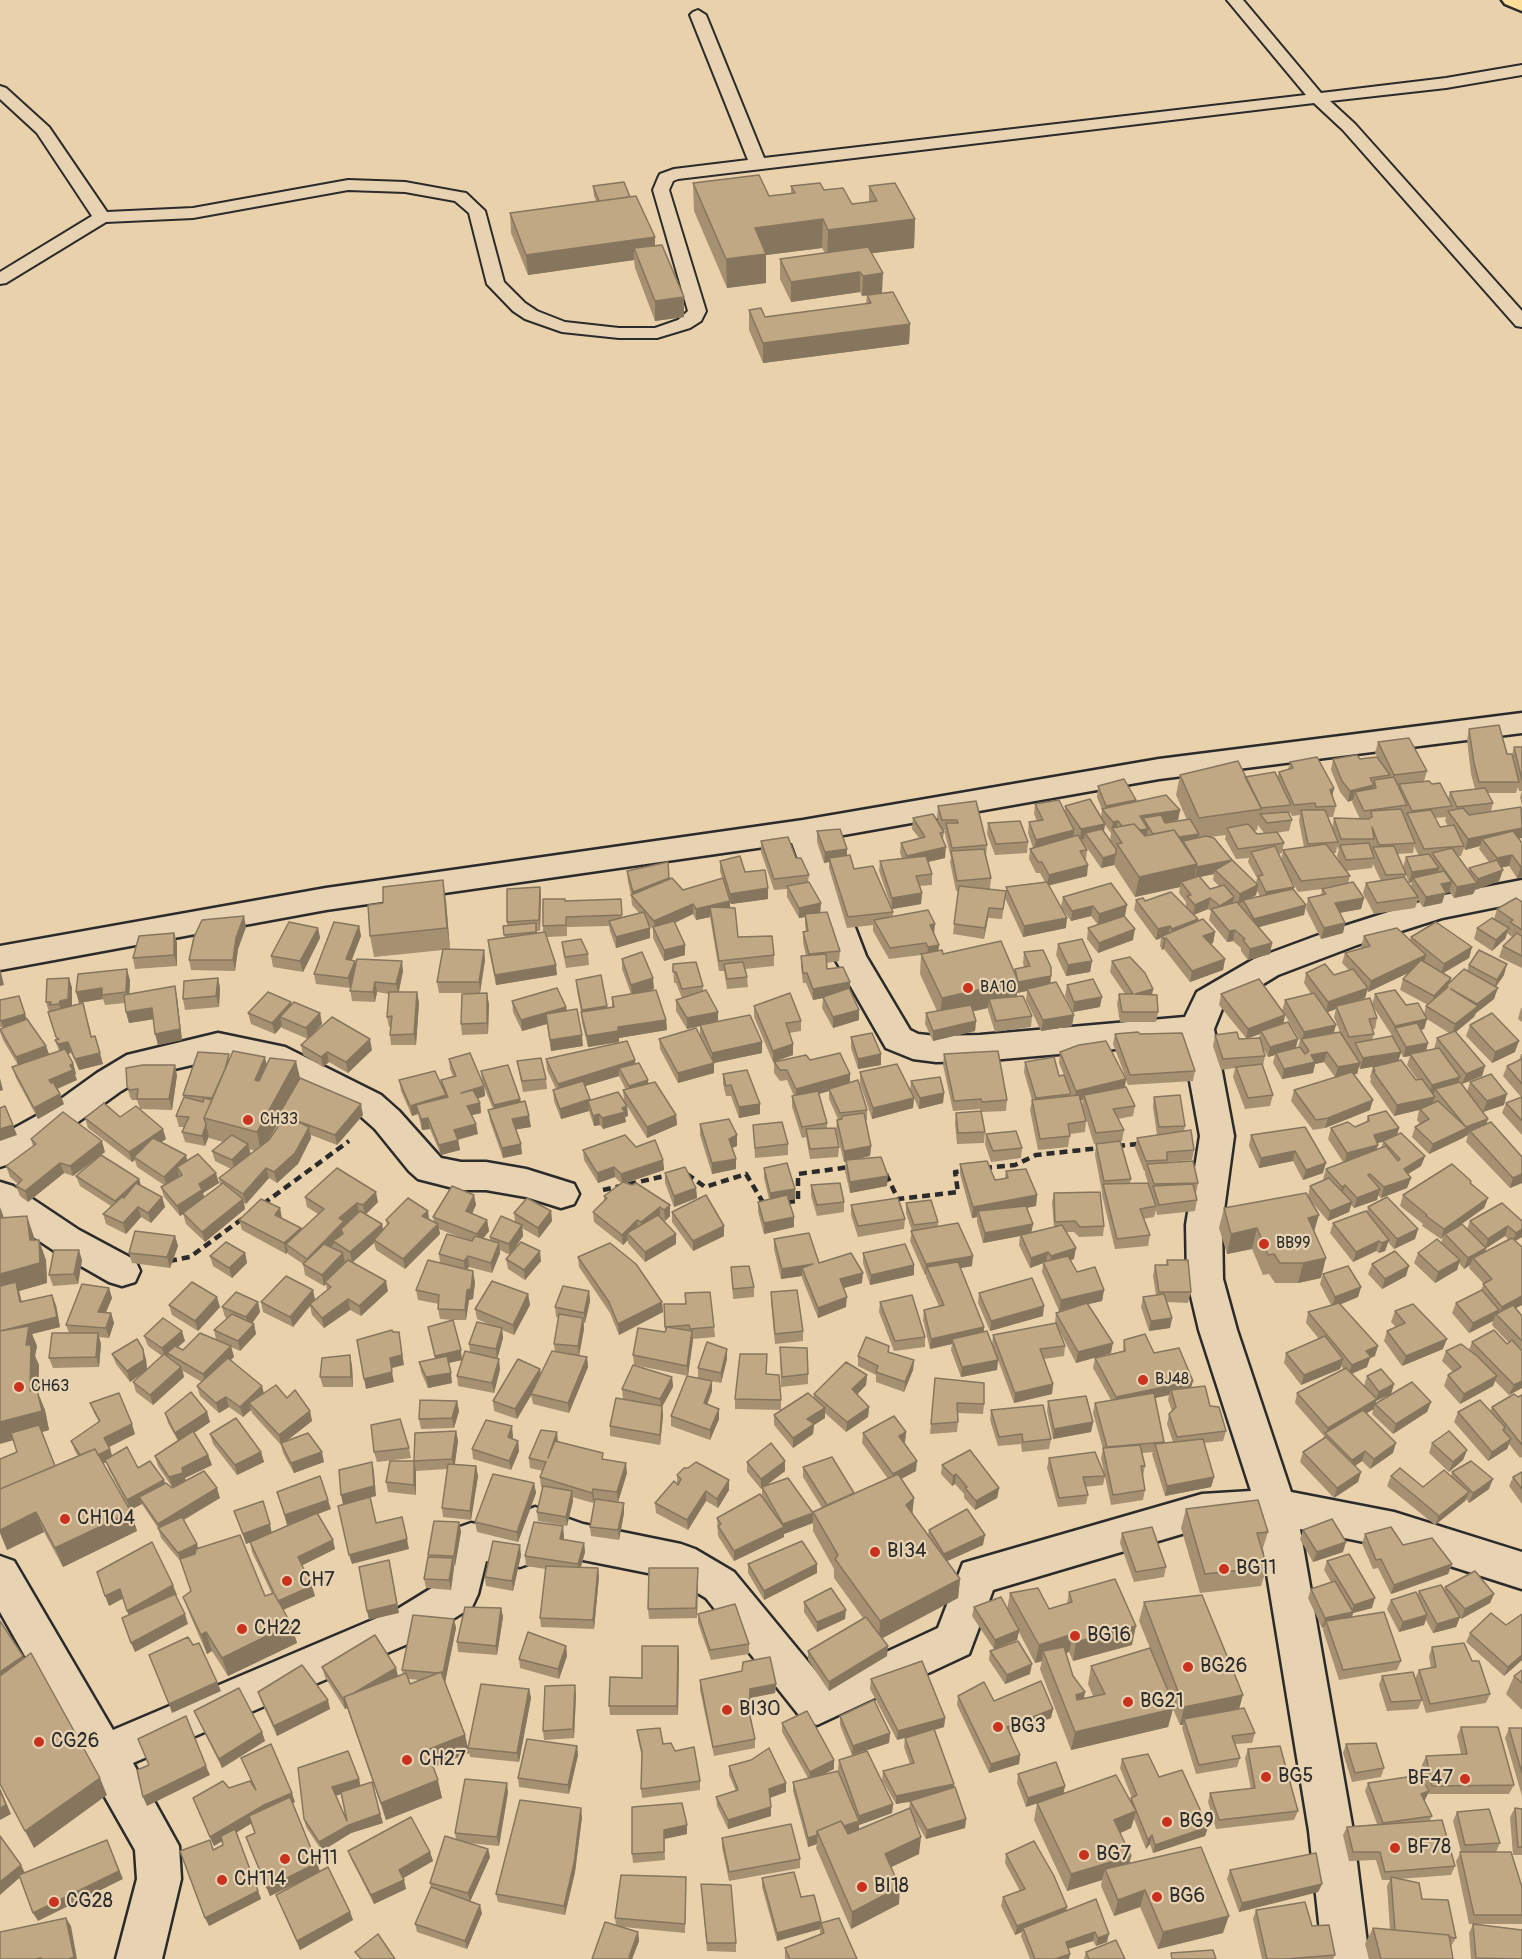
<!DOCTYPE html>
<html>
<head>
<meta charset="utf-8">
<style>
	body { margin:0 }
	canvas { display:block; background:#e9d1ac }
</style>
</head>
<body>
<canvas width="1522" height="1959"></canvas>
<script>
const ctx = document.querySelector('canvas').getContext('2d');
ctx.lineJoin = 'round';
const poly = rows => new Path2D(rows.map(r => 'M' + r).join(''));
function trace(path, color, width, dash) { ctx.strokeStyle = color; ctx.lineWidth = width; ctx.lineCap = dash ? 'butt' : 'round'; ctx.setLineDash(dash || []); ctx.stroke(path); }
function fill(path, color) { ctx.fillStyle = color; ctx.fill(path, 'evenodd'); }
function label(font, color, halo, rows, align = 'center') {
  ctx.font = font + ' Pangolin,sans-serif'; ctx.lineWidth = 4.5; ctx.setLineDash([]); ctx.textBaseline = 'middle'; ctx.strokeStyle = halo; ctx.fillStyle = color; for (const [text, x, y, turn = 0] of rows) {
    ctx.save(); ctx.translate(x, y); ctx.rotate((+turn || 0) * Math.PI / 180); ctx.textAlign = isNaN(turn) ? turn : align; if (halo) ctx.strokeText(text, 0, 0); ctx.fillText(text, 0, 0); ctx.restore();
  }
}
const service = poly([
	[1227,0,1243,0,1321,93,1446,78,1522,65,1522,75,1446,88,1330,101,1355,124,1522,311,1522,327,1516,326,1343,130,1314,103,678,179,673,181,669,190,706,311,701,321,690,328,657,338,619,338,562,332,525,319,513,311,487,284,469,213,455,201,405,192,348,190,193,218,106,222,6,283,0,284,0,272,92,216,37,133,0,99,0,86,6,88,49,127,107,212,193,208,348,180,405,182,460,192,466,193,485,211,504,282,525,303,537,311,565,322,619,328,655,328,678,320,688,311,653,190,658,178,660,174,674,169,748,160,690,15,693,12,698,10,706,15,764,158,1306,95,1227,0]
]);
const minor = poly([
	[1522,713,1522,733,1159,779,821,839,866,956,910,1030,918,1034,936,1036,980,1035,1185,1017,1197,992,1254,959,1335,929,1439,896,1522,880,1522,902,1442,918,1357,945,1278,975,1222,1009,1214,1029,1234,1136,1222,1225,1223,1279,1237,1330,1291,1492,1394,1512,1522,1552,1522,1589,1394,1548,1300,1529,1353,1831,1369,1959,1323,1959,1309,1831,1259,1525,1202,1528,993,1590,969,1654,817,1725,802,1719,706,1598,673,1578,583,1560,544,1546,534,1562,520,1567,486,1561,478,1594,472,1607,426,1636,133,1763,179,1846,181,1879,162,1959,116,1959,137,1879,135,1850,0,1612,0,1556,14,1561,113,1730,396,1610,440,1583,451,1541,457,1528,471,1523,510,1530,521,1513,535,1507,583,1524,681,1544,695,1549,734,1572,824,1681,938,1628,963,1563,1202,1494,1251,1491,1199,1330,1187,1279,1186,1225,1200,1136,1183,1043,980,1061,936,1062,913,1059,886,1048,834,957,792,843,326,910,0,970,0,946,326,888,803,820,1159,759,1522,713],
	[218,1033,285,1047,381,1095,399,1111,441,1158,461,1162,486,1162,526,1169,574,1184,579,1194,574,1204,561,1208,526,1197,486,1190,461,1190,418,1179,409,1171,375,1129,357,1113,266,1067,218,1059,148,1075,121,1091,64,1132,12,1163,0,1167,0,1136,40,1114,97,1073,127,1055,218,1033],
	[0,1182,13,1186,79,1230,135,1260,140,1271,135,1282,122,1286,109,1282,53,1250,0,1215,0,1182]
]);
const primary = poly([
	[1502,0,1522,0,1522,11,1505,4,1502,0]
]);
trace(service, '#2b2b2b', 4);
trace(minor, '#2b2b2b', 5);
trace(primary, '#2b2b2b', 5);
trace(poly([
	[1117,1146,1139,1144],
	[984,1168,1015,1165,1036,1155,1100,1148],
	[687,1174,705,1187,746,1174,764,1204],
	[886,1174,898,1199,958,1192,955,1172,965,1171],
	[603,1190,669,1175],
	[787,1202,798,1201,798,1174,850,1167],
	[263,1204,349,1141],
	[169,1261,190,1257,242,1219]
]), '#2b2b2b', 4.5, [8, 5]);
fill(service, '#e7d2b1');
fill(minor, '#e7d2b1');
fill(primary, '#fdde96');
fill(poly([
	[693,183,769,196,791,194,791,186,824,190,852,204,869,202,869,186,915,219,914,248,871,253,882,293,910,324,909,344,763,363,749,330,749,310,765,317,866,304,867,295,862,296,860,292,791,302,780,279,780,259,825,253,822,248,766,255,766,283,727,288,694,211],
	[593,186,630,197,655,246,684,317,655,321,635,268,634,260,528,275,511,233,510,213,596,201,594,196],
	[1469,729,1507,754,1512,755,1514,747,1522,747,1522,806,1520,797,1522,791,1519,791,1518,787,1516,793,1487,793,1493,803,1491,811,1522,808,1522,838,1519,838,1522,877,1517,878,1509,866,1501,867,1503,870,1499,881,1475,890,1473,894,1454,898,1449,891,1449,893,1445,893,1442,903,1423,907,1418,900,1415,908,1374,914,1363,893,1366,883,1381,881,1373,864,1372,868,1346,871,1350,876,1348,883,1364,898,1361,909,1340,913,1345,923,1343,933,1321,939,1306,909,1308,898,1321,895,1322,889,1298,892,1283,865,1294,887,1293,889,1306,905,1304,915,1259,927,1272,943,1270,954,1248,960,1241,951,1241,948,1233,941,1227,942,1209,920,1211,911,1208,909,1194,915,1198,919,1198,921,1215,932,1213,943,1210,944,1225,959,1223,970,1190,982,1164,949,1162,950,1160,946,1161,938,1156,940,1134,910,1136,900,1186,906,1186,902,1179,893,1180,887,1135,897,1114,865,1101,868,1085,845,1087,850,1086,860,1087,876,1049,885,1061,907,1063,897,1125,916,1124,916,1133,940,1098,953,1087,939,1088,928,1098,925,1091,916,1071,921,1063,910,1066,928,1023,937,1005,898,1002,919,988,918,984,939,953,934,958,891,956,891,950,862,951,858,945,834,945,830,943,830,944,832,943,839,945,858,928,862,932,874,932,885,919,886,922,893,921,904,892,909,879,871,880,861,902,858,900,853,901,843,919,838,912,829,913,818,939,825,937,817,938,806,976,801,987,845,986,856,991,878,990,889,985,889,1006,891,1006,887,1045,882,1040,873,1036,873,1029,859,1030,849,1033,848,1028,833,1029,822,1037,821,1034,814,1035,804,1065,811,1065,806,1101,817,1102,810,1097,797,1098,786,1136,800,1136,801,1180,810,1178,820,1165,823,1187,820,1176,795,1180,775,1277,778,1279,772,1288,770,1290,762,1334,788,1332,797,1336,806,1333,817,1328,817,1332,828,1334,818,1360,819,1352,802,1353,800,1348,802,1340,792,1331,770,1333,759,1360,759,1378,758,1375,753,1378,742,1427,771,1424,781,1432,784,1448,799,1450,792,1475,789,1471,774,1467,740],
	[1290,812,1292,816,1300,815,1299,821,1304,847,1283,850,1281,860,1278,854,1282,853,1284,843,1274,833,1289,831,1292,820,1289,815],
	[1446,817,1445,821,1448,826,1440,827,1435,818],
	[1105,825,1111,833,1110,841,1104,832],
	[1258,825,1264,833,1257,834,1254,831,1257,830],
	[1226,835,1225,839,1236,859,1249,858,1248,862,1257,878,1256,883,1210,837],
	[1337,846,1338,849,1339,849,1337,856,1340,863,1333,853,1336,853],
	[1414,846,1419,856,1406,857,1403,867,1397,854,1413,853],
	[1480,846,1479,849,1489,862,1469,868,1468,871,1458,856,1461,856,1464,848,1465,850],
	[1214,874,1213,880,1219,886,1210,889,1200,877],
	[1406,875,1409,883,1412,882,1411,886,1405,878],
	[1257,891,1260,896,1252,898,1256,895],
	[988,823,1028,842,1027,853,995,855,987,834],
	[817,831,847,849,847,855,854,869,893,912,893,917,934,934,938,950,943,954,1015,973,1015,969,1024,967,1023,963,1024,952,1051,976,1050,983,1072,1026,1041,1031,1026,1000,1027,991,1017,993,1017,996,1032,1016,1031,1027,995,1032,988,1010,988,1008,973,1011,976,1021,975,1031,933,1041,925,1024,926,1013,937,1011,920,974,921,955,889,959,873,931,873,925,847,928,829,868,829,862,824,863,817,842],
	[761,841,796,858,809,875,808,882,821,903,820,912,840,951,839,961,826,963,827,969,850,982,850,989,859,1020,833,1028,822,1008,823,998,813,1000,806,983,803,983,801,967,801,956,806,956,803,942,803,932,806,932,805,925,805,917,799,918,787,897,787,889,774,890,761,852],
	[720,861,745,872,768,888,768,899,731,904,730,903,730,907,738,937,774,955,774,966,745,969,747,977,748,987,727,989,724,971,719,971,710,917,696,920,693,914,675,923,685,945,685,955,664,961,653,938,653,929,649,925,650,938,616,948,610,931,609,926,567,927,567,936,547,937,557,975,496,985,489,951,488,940,505,938,503,926,507,925,507,922,540,887,541,897,540,931,537,931,537,933,543,932,543,926,565,901,621,899,622,917,639,913,632,905,631,895,628,882,627,871,669,879,683,890,722,878,720,871],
	[446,901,450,949,484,950,485,960,480,993,439,993,437,982,443,950,374,957,370,936],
	[1522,902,1522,968,1499,957,1503,946,1512,937,1507,933,1505,939,1492,951,1474,939,1477,928,1494,919,1497,909],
	[359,926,361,936,351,960,355,961,355,966,403,971,399,992,417,992,419,1003,416,1045,391,1045,390,1035,390,1027,389,1027,387,1017,389,994,377,992,375,1002,352,1001,350,988,316,984,314,974],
	[246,927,238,949,235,971,191,970,189,960],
	[318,928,320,938,303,972,273,967,271,956],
	[174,933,177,943,177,966,135,969,133,958],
	[1364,936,1410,940,1411,937,1472,947,1469,958,1442,974,1451,978,1449,984,1467,971,1469,965,1504,975,1496,987,1494,999,1476,1013,1474,1017,1456,1032,1485,1066,1482,1076,1462,1084,1459,1081,1459,1083,1467,1092,1470,1082,1504,1105,1483,1112,1476,1104,1488,1119,1486,1124,1522,1157,1522,1183,1510,1188,1466,1142,1468,1135,1429,1154,1412,1137,1415,1127,1420,1124,1417,1120,1419,1110,1394,1116,1370,1082,1371,1079,1370,1077,1373,1067,1378,1066,1360,1069,1359,1066,1357,1074,1354,1074,1370,1110,1325,1128,1313,1130,1291,1101,1294,1090,1335,1077,1324,1062,1315,1064,1313,1073,1282,1079,1273,1063,1275,1055,1268,1057,1263,1048,1265,1056,1263,1066,1273,1095,1270,1106,1245,1109,1233,1077,1235,1068,1221,1070,1213,1046,1215,1035,1239,1039,1246,1038,1219,1005,1221,994,1282,1011,1285,1000,1311,994,1304,983,1306,973,1334,975,1349,970,1342,963,1345,953,1362,948,1361,947],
	[1410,972,1403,979,1400,990,1428,1005,1426,1006,1424,1014,1375,994,1372,1005,1393,1037,1372,1040,1374,1034,1372,1029,1375,1029,1377,1018,1355,1002,1365,998,1367,990,1368,992],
	[1336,1009,1334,1017,1340,1032,1334,1033,1327,1012],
	[1285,1015,1300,1040,1298,1047,1296,1048,1298,1039,1283,1024],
	[1427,1019,1449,1033,1437,1038,1434,1049,1426,1051,1428,1043,1421,1030,1424,1029],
	[1260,1034,1259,1038,1248,1038],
	[1401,1053,1403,1057,1410,1056,1407,1065,1417,1079,1416,1080,1398,1061],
	[562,942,588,954,589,965,566,968,563,952],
	[1058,944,1092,961,1090,972,1066,976,1056,955],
	[622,959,654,989,644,992,666,1020,667,1030,619,1038,619,1042,588,1047,582,1023,581,1012,577,991,576,980,608,1008,612,1007,612,997,631,994,622,969],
	[1112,961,1153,989,1152,995,1158,1012,1156,1022,1120,1022,1117,1004,1119,994,1125,994,1110,972],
	[673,964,703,986,703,991,718,1021,762,1053,714,1063,714,1073,678,1083,660,1049,659,1039,703,1041,700,1035,700,1026,687,1029,676,1011,676,1000,682,998,676,983,674,983],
	[69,978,72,988,72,1006,83,1003,92,1037,103,1064,79,1070,71,1053,67,1054,73,1063,76,1074,75,1075,77,1080,57,1089,64,1104,38,1119,16,1078,12,1067,18,1065,3,1040,0,1032,3,1028,2,1027,0,1027,0,1000,27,1019,46,1046,49,1054,59,1051,55,1040,57,1040,46,1002],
	[218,978,220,988,219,1007,185,1010,183,999],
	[130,980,129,994,175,986,177,997,182,1040,158,1045,153,1019,129,1023,126,1012,125,1003,105,1005,103,999,79,1003],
	[1067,985,1100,1007,1073,1012,1065,996],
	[512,1001,566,1007,567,1010,583,1046,551,1051,547,1024,522,1031,513,1012],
	[292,1004,320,1013,322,1024,311,1035,372,1050,348,1073,329,1062,323,1067,303,1055,301,1045,308,1039,282,1028,282,1026,275,1034,251,1024,248,1013],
	[489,1004,488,1034,462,1035,461,1024],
	[754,1006,801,1021,801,1031,789,1033,793,1055,773,1062,754,1017],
	[1521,1008,1522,1008,1522,1022,1518,1019],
	[1470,1025,1515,1052,1492,1063,1466,1036],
	[1115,1034,1140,1034,1195,1071,1193,1081,1128,1085,1126,1080,1125,1087,1135,1106,1133,1116,1118,1119,1124,1130,1122,1141,1094,1144,1082,1105,1083,1100,1081,1100,1086,1121,1085,1132,1070,1134,1068,1147,1038,1150,1030,1110,1032,1100,1024,1072,1025,1062,1071,1094,1071,1095,1072,1095,1059,1063,1060,1052,1126,1078,1113,1044],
	[851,1037,881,1054,881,1065,858,1069,851,1048],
	[944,1054,1007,1100,1006,1111,981,1112,985,1132,984,1143,957,1144,955,1123,956,1113,980,1111,980,1109,953,1111,943,1065],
	[1521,1054,1522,1054,1522,1135,1502,1113,1506,1103,1521,1097,1503,1076,1507,1066,1519,1060],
	[230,1058,267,1064,300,1078,363,1115,337,1145,311,1135,311,1138,298,1164,277,1183,269,1178,246,1204,244,1203,245,1209,205,1242,186,1224,183,1214,180,1216,164,1197,161,1187,164,1185,137,1167,135,1160,132,1162,88,1128,85,1118,120,1117,140,1109,137,1100,132,1100,130,1097,127,1086,177,1075,172,1110,140,1109,166,1139,161,1142,186,1155,187,1161,219,1183,203,1193,204,1197,220,1186,219,1178,231,1169,215,1161,212,1151,223,1142,209,1138,209,1136,205,1146,185,1142,182,1132,184,1127,179,1127,176,1116,184,1097,183,1095],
	[280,1120,280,1123,268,1141],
	[249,1149,255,1151,250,1154],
	[449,1059,482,1081,481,1071,520,1099,521,1102,531,1127,516,1129,522,1154,503,1158,490,1121,488,1110,493,1109,484,1087,485,1096,478,1099,480,1103,481,1113,472,1115,478,1134,458,1140,460,1150,441,1155,430,1129,422,1130,418,1114,412,1116,401,1091,399,1080,442,1086,441,1080,453,1076,450,1069],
	[546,1059,635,1064,649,1084,676,1115,677,1125,647,1138,627,1106,628,1116,625,1117,626,1122,603,1129,600,1125,594,1126,589,1111,561,1119,554,1101,553,1090,556,1089,547,1070],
	[619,1076,626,1090,623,1090,624,1101,590,1100,585,1086],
	[810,1060,850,1082,867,1110,867,1120,866,1120,871,1146,870,1156,856,1159,887,1186,850,1193,845,1171,846,1161,844,1162,836,1130,837,1120,838,1119,829,1099,829,1091,819,1094,827,1123,827,1128,839,1147,838,1157,810,1159,806,1137,802,1138,792,1107,792,1096,794,1096,787,1080,780,1081,774,1073,774,1062],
	[517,1061,546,1079,547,1089,523,1092,519,1072],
	[860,1072,910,1091,911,1081,944,1093,943,1103,919,1109,914,1098,913,1108,872,1119,860,1083],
	[723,1074,760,1114,739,1118,731,1096,726,1096,723,1084],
	[1154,1097,1185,1126,1184,1131,1194,1150,1192,1160,1167,1162,1198,1183,1196,1193,1197,1200,1195,1211,1157,1215,1156,1210,1154,1217,1143,1219,1150,1235,1148,1246,1115,1249,1102,1195,1102,1192,1095,1155,1096,1144,1131,1179,1130,1183,1148,1183,1145,1174,1145,1171,1144,1171,1135,1148,1137,1138,1157,1135,1153,1107],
	[1368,1116,1399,1128,1397,1135,1425,1156,1421,1166,1408,1174,1411,1178,1407,1188,1381,1198,1378,1195,1377,1200,1354,1208,1351,1205,1349,1212,1328,1221,1310,1200,1321,1278,1298,1283,1275,1283,1269,1274,1263,1275,1252,1249,1227,1254,1219,1228,1224,1208,1308,1196,1310,1186,1324,1180,1323,1179,1326,1169,1343,1162,1328,1139,1331,1128,1355,1127,1366,1123],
	[1383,1142,1381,1148,1376,1150,1377,1143],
	[700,1124,737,1135,737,1146,732,1148,736,1169,712,1174,700,1135],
	[753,1125,788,1144,788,1155,755,1158],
	[1305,1127,1323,1173,1303,1180,1293,1161,1259,1168,1249,1146,1251,1135],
	[986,1134,1022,1148,1021,1158,991,1162,985,1144],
	[31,1139,105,1152,73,1176,64,1173,28,1202,20,1196,16,1186,18,1184,10,1177,6,1166,33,1146],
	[636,1147,663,1160,664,1170,626,1183,632,1185,636,1183,670,1216,665,1221,662,1219,676,1234,676,1244,645,1262,628,1243,628,1240,623,1245,594,1222,593,1212,604,1201,604,1196,621,1183,615,1177,598,1183,584,1160,583,1150],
	[960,1164,995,1180,1005,1178,1006,1171,1037,1195,1036,1206,1027,1208,1033,1224,1031,1233,1054,1227,1052,1203,1054,1193,1104,1226,1103,1236,1079,1237,1074,1232,1066,1232,1074,1259,1071,1260,1077,1272,1104,1290,1102,1301,1088,1304,1111,1353,1076,1363,1059,1330,1065,1346,1064,1356,1044,1359,1053,1384,1052,1394,1014,1403,998,1360,997,1370,961,1377,951,1350,952,1344,930,1349,923,1320,924,1310,939,1306,926,1277,926,1274,925,1275,910,1241,912,1231,906,1213,906,1203,938,1222,938,1226,972,1266,960,1268,984,1327,984,1332,992,1345,993,1335,1055,1323,1056,1313,1074,1307,1059,1311,1042,1272,1043,1263,1030,1268,1019,1245,1020,1236,983,1243,977,1222,977,1217,972,1218,960,1174],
	[764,1168,795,1189,795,1199,789,1200,794,1227,764,1234,758,1212,758,1202,769,1199,764,1178],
	[665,1173,696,1188,697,1198,674,1207,665,1183],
	[76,1176,139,1179,141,1186,162,1197,165,1207,151,1223,141,1217,126,1234,106,1224,103,1214,111,1206,80,1186],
	[1471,1183,1488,1198,1484,1208,1459,1226,1467,1229,1470,1221,1522,1221,1522,1237,1515,1241,1522,1247,1522,1305,1515,1308,1522,1316,1522,1388,1509,1395,1495,1381,1493,1386,1460,1404,1444,1386,1448,1375,1453,1372,1442,1361,1446,1351,1469,1350,1472,1342,1507,1344,1509,1343,1492,1325,1493,1321,1469,1333,1452,1313,1456,1303,1480,1291,1484,1284,1469,1268,1470,1265,1464,1269,1459,1263,1457,1270,1435,1283,1414,1263,1418,1253,1441,1243,1443,1237,1441,1239,1422,1226,1423,1224,1400,1206,1403,1195],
	[1505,1236,1508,1239,1485,1252,1486,1248],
	[811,1185,844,1202,844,1212,817,1216,811,1196],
	[474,1195,476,1205,472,1214,487,1220,489,1231,483,1238,490,1240,490,1237,515,1222,514,1213,551,1211,552,1221,539,1238,522,1228,523,1236,510,1255,500,1250,500,1253,492,1273,469,1267,466,1270,475,1282,473,1299,469,1300,466,1320,453,1320,462,1359,470,1352,469,1344,492,1326,477,1319,475,1309,528,1294,530,1305,514,1335,502,1330,503,1338,497,1359,500,1369,494,1393,458,1386,457,1376,462,1360,448,1363,452,1383,428,1388,421,1372,419,1362,435,1359,428,1327,453,1320,440,1319,438,1309,439,1304,418,1300,416,1290,440,1263,439,1254,468,1240,439,1229,440,1234,405,1269,376,1250,374,1243,352,1262,388,1291,361,1316,350,1310,324,1328,312,1315,310,1306,293,1327,263,1312,261,1302,313,1290,315,1300,327,1290,326,1284,324,1286,305,1275,303,1264,288,1254,288,1252,286,1254,242,1230,239,1220,301,1228,301,1230,318,1214,307,1207,305,1197,378,1202,366,1214,382,1224,383,1230,387,1225,386,1220,428,1211,429,1220,434,1222,433,1217],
	[851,1205,905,1219,904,1229,858,1237,851,1215],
	[1368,1207,1418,1229,1415,1239,1394,1249,1388,1242,1385,1251,1379,1253,1376,1251,1353,1262,1330,1233,1333,1223,1367,1212],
	[672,1212,724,1236,693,1251,672,1222],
	[4,1218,34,1237,35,1240,46,1260,47,1283,19,1291,22,1302,56,1305,60,1327,32,1334,37,1346,35,1356,39,1365,38,1393,45,1410,49,1430,42,1432,55,1466,78,1456,75,1451,71,1441,99,1422,94,1413,90,1403,135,1434,109,1447,112,1456,138,1468,172,1488,178,1485,172,1487,158,1466,155,1456,178,1441,168,1423,165,1413,207,1412,210,1422,194,1433,208,1455,212,1465,185,1478,186,1481,220,1498,184,1520,198,1549,265,1596,272,1594,252,1552,250,1542,246,1544,234,1511,272,1532,299,1520,287,1525,277,1492,331,1509,318,1514,335,1549,302,1565,315,1596,283,1610,291,1624,297,1643,228,1676,212,1651,207,1654,190,1615,183,1597,191,1591,181,1562,161,1538,158,1528,142,1504,130,1510,109,1470,106,1462,103,1464,131,1512,137,1531,63,1567,44,1532,7,1550,17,1452,13,1440],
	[175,1236,178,1246,170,1268,132,1263,129,1253],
	[774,1239,819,1263,862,1283,844,1288,846,1307,818,1318,802,1278,802,1276,781,1279,774,1249],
	[245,1253,247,1263,232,1278,213,1266,210,1256],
	[863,1253,914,1265,914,1275,870,1285,863,1263],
	[578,1257,662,1302,663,1312,619,1335,610,1313,579,1267],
	[506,1259,541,1261,525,1280,508,1269],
	[82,1260,78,1284,53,1286,49,1275],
	[1167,1260,1191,1292,1188,1303,1167,1302,1172,1318,1170,1328,1149,1331,1141,1307,1143,1297,1156,1295,1153,1276,1155,1265,1166,1265],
	[1372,1264,1406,1276,1382,1289,1368,1274],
	[731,1267,754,1287,754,1297,733,1299],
	[1323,1274,1361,1287,1358,1297,1340,1304,1375,1356,1370,1358,1367,1367,1352,1374,1364,1386,1367,1376,1394,1384,1391,1394,1376,1401,1374,1409,1366,1413,1393,1453,1370,1469,1362,1461,1355,1466,1361,1472,1358,1482,1334,1498,1300,1462,1303,1452,1323,1439,1324,1436,1295,1403,1297,1393,1344,1370,1341,1366,1340,1369,1301,1385,1284,1363,1286,1353,1319,1339,1306,1323,1308,1312,1331,1305,1320,1284],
	[109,1288,112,1298,106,1313,111,1313,114,1323,109,1338,99,1337,101,1344,99,1367,53,1368,49,1358,69,1333,66,1325],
	[589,1291,590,1301,585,1323,584,1323,584,1329,579,1356,587,1357,588,1367,569,1413,533,1404,531,1395,517,1419,494,1411,493,1401,540,1369,541,1375,555,1352,554,1344,559,1318,556,1317,555,1307],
	[771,1292,803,1331,803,1341,775,1344,771,1302],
	[979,1293,1043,1316,990,1331,978,1303],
	[258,1302,260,1312,252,1323,254,1324,256,1334,240,1351,231,1347,234,1357,230,1360,264,1393,287,1398,310,1411,312,1421,288,1440,324,1462,294,1473,283,1453,281,1445,252,1413,251,1410,243,1417,229,1407,219,1413,200,1396,197,1386,202,1382,183,1371,184,1377,153,1405,136,1392,133,1382,146,1370,130,1382,116,1364,112,1354,146,1359,147,1370,162,1356,148,1346,144,1336,185,1341,177,1347,183,1350,216,1340,214,1330,227,1318,225,1317,222,1307],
	[880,1302,925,1337,925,1347,894,1351,879,1312],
	[664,1304,714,1327,715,1337,692,1339,688,1376,634,1365,633,1355,665,1332],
	[169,1305,220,1307,198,1331,172,1315],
	[1395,1311,1443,1349,1402,1366,1384,1341,1387,1331,1396,1327,1391,1322],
	[1124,1340,1154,1353,1193,1381,1191,1387,1210,1406,1226,1431,1223,1441,1204,1443,1214,1477,1211,1487,1165,1496,1152,1454,1153,1452,1142,1453,1145,1466,1143,1476,1145,1490,1143,1500,1111,1505,1101,1458,1103,1449,1093,1413,1095,1403,1111,1400,1093,1368,1095,1358,1123,1351],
	[1169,1395,1168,1400,1172,1411,1169,1414,1167,1424,1173,1442,1164,1443,1155,1398],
	[780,1347,808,1374,808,1384,781,1387],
	[727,1349,727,1359,721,1383,698,1378,698,1368],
	[858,1356,914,1360,913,1370,904,1392,876,1382,876,1375,858,1366],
	[352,1365,353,1387,323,1387,320,1377],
	[766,1374,781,1400,781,1410,735,1409,735,1399],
	[867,1375,866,1385,857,1394,869,1407,868,1417,846,1432,825,1413,825,1418,814,1425,813,1434,793,1448,774,1425,774,1415,813,1398,814,1394],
	[672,1377,673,1387,662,1406,663,1416,660,1445,610,1436,610,1426,623,1399,622,1389],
	[935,1378,984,1404,983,1414,958,1413,958,1422,957,1432,930,1434],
	[712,1391,707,1404,719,1409,719,1419,710,1440,671,1426,671,1416],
	[1522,1395,1522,1457,1520,1458,1509,1444,1507,1449,1488,1461,1454,1422,1458,1412,1490,1411,1492,1407],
	[457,1401,459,1411,454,1428,421,1429,419,1419],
	[1048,1401,1093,1422,1091,1432,1053,1439,1047,1411],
	[1431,1402,1427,1412,1393,1434,1372,1414,1375,1404],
	[991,1410,1051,1439,1049,1449,1022,1452,1021,1444,998,1446,990,1420],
	[456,1431,458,1441,455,1464,476,1466,478,1476,471,1520,443,1517,442,1508,447,1469,416,1471,416,1495,388,1492,386,1482],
	[906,1432,905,1442,904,1443,916,1471,901,1479,914,1498,912,1514,928,1535,929,1530,983,1545,947,1561,960,1579,958,1598,882,1638,887,1656,829,1691,808,1660,808,1651,863,1618,834,1578,834,1569,813,1531,813,1512,822,1508,803,1477,803,1467,854,1494,888,1479,862,1443,863,1433],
	[210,1434,261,1452,264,1462,237,1475,213,1444],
	[513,1436,512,1439,518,1441,519,1451,511,1470,473,1459,472,1449],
	[558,1441,603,1459,627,1473,618,1502,594,1499,593,1503,572,1497,573,1501,567,1526,538,1521,537,1512,543,1488,541,1487,540,1477,543,1471,530,1468,529,1458],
	[1432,1443,1467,1450,1463,1460,1449,1472,1429,1453],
	[409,1448,411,1458,377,1462,374,1452],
	[1049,1458,1105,1476,1103,1485,1085,1487,1088,1495,1086,1504,1058,1507,1047,1468],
	[747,1462,785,1471,766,1486,813,1513,813,1523,784,1534,784,1537,734,1561,718,1536,717,1518,762,1496,762,1488,761,1489,747,1472],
	[942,1465,999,1488,997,1498,975,1510,964,1498,964,1494,955,1484,952,1486,941,1474],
	[1452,1472,1489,1489,1469,1503,1466,1499,1465,1501,1435,1525,1387,1486,1391,1476,1423,1487,1451,1476],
	[1522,1472,1522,1504,1509,1486,1513,1477],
	[677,1475,729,1490,718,1508,706,1501,688,1530,656,1513,655,1503,677,1484],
	[534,1483,536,1493,518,1542,477,1532,475,1522],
	[624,1503,624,1513,619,1540,591,1536,590,1527],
	[1186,1509,1268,1532,1262,1551,1267,1567,1261,1586,1200,1593,1181,1528],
	[459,1522,461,1532,455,1566,454,1566,451,1590,426,1588,424,1579,428,1555],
	[1303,1530,1343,1552,1313,1562,1300,1539],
	[1122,1533,1166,1567,1164,1577,1134,1582,1120,1543],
	[1365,1534,1403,1545,1452,1564,1448,1574,1391,1594,1378,1568,1373,1569,1362,1544],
	[564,1536,564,1539,584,1543,585,1552,581,1567,598,1568,599,1577,594,1629,541,1627,540,1618,546,1569,526,1566,525,1556],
	[521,1555,513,1591,486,1586,485,1577],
	[1327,1561,1372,1608,1353,1613,1352,1617,1401,1661,1397,1670,1339,1680,1323,1630,1324,1627,1322,1628,1308,1598,1311,1589,1331,1582,1324,1570],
	[748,1564,817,1564,817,1573,764,1600,748,1573],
	[698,1578,697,1618,649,1619,648,1609],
	[1445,1587,1494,1594,1490,1603,1461,1619,1460,1617,1456,1627,1433,1633,1426,1620,1424,1625,1399,1632,1387,1609,1391,1600,1417,1595,1419,1591,1444,1591],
	[1069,1592,1132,1645,1073,1661,1069,1652,1066,1653,1073,1676,1084,1698,1093,1696,1088,1684,1091,1666,1150,1648,1139,1621,1144,1602,1239,1709,1255,1733,1252,1743,1235,1744,1240,1758,1237,1767,1196,1774,1182,1728,1183,1725,1180,1725,1173,1709,1168,1727,1071,1750,1040,1669,1042,1661,1035,1663,1019,1632,1017,1640,994,1649,972,1616,974,1607,1007,1610,1010,1593,1049,1609,1067,1604],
	[804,1602,845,1619,817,1632,804,1612],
	[501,1608,503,1617,497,1655,458,1652,457,1642],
	[698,1614,749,1644,749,1654,711,1660,698,1623],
	[454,1619,456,1628,445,1682,465,1735,469,1753,433,1767,442,1798,386,1820,347,1708,345,1709,325,1677,322,1667,396,1668,398,1676,403,1674,402,1670],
	[409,1679,419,1680,410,1684],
	[1470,1633,1522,1660,1504,1676,1466,1642],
	[566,1646,567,1656,559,1679,520,1668,519,1659],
	[1432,1647,1472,1661,1490,1694,1486,1703,1426,1713,1422,1700,1418,1709,1387,1711,1379,1685,1382,1676,1420,1694,1415,1679,1419,1670,1431,1668,1429,1656],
	[990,1651,1030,1674,1005,1684,989,1660],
	[679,1655,678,1715,610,1715,609,1706,642,1678],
	[1522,1670,1522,1710,1506,1694,1514,1676],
	[871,1679,945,1718,944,1727,935,1730,966,1819,965,1828,926,1839,912,1815,919,1854,891,1867,899,1904,851,1929,816,1848,817,1844,808,1847,793,1791,793,1782,808,1778,782,1732,782,1723,834,1760,834,1769,823,1775,844,1786,838,1769,839,1760,893,1804,892,1813,859,1825,859,1830,909,1809,910,1802,896,1804,882,1780,883,1771,910,1764,904,1747,905,1738,913,1735,897,1740,870,1689],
	[700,1680,776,1684,775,1693,750,1698,750,1713,755,1739,755,1748,714,1756,700,1690],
	[529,1689,531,1698,519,1762,470,1757,468,1748],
	[258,1692,330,1709,277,1736,261,1701],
	[576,1695,574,1738,544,1740,543,1731],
	[958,1696,1053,1709,1051,1718,1010,1734,1020,1755,1019,1764,989,1773,957,1705],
	[194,1711,262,1732,265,1741,222,1768,198,1720],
	[840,1716,890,1733,889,1743,852,1755,840,1725],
	[1461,1727,1514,1785,1509,1794,1428,1794,1424,1800,1432,1816,1430,1820,1455,1866,1451,1875,1399,1879,1422,1899,1456,1938,1451,1946,1453,1959,1369,1959,1365,1944,1373,1928,1390,1930,1387,1886,1390,1880,1382,1880,1376,1860,1349,1861,1343,1835,1347,1827,1377,1824,1365,1791,1368,1783,1426,1786,1422,1765,1426,1756,1461,1754,1457,1736],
	[1509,1728,1522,1728,1522,1796,1505,1738],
	[637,1730,675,1751,700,1781,700,1790,642,1798,641,1789,642,1757,638,1739],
	[1346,1744,1384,1768,1381,1777,1352,1782,1343,1753],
	[577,1746,578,1755,569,1794,519,1787,518,1778],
	[1248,1749,1298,1811,1294,1820,1216,1829,1208,1802,1210,1793,1251,1789,1245,1758],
	[241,1758,295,1802,293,1803,320,1871,350,1912,353,1920,300,1950,276,1895,303,1880,270,1896,249,1846,255,1833,251,1823,236,1833,261,1899,209,1926,214,1850,223,1845,222,1841,214,1846,196,1806,229,1788,253,1785],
	[1122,1759,1159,1777,1208,1827,1205,1836,1153,1853,1150,1844,1146,1849,1134,1819,1131,1828,1120,1833,1131,1856,1129,1864,1223,1933,1158,1949,1140,1907,1114,1916,1101,1886,1102,1880,1067,1891,1034,1820,1037,1803,1026,1807,1017,1783,1018,1774,1065,1786,1063,1794,1131,1802,1132,1798,1120,1768],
	[729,1766,786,1792,770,1798,771,1816,728,1829,717,1806,716,1797,736,1791,729,1775],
	[359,1779,360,1785,372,1782,383,1823,351,1833,322,1851,306,1827,304,1819],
	[341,1794,347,1821,336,1796],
	[508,1792,499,1846,468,1843,488,1849,490,1857,470,1901,482,1913,467,1949,417,1932,415,1924,431,1888,430,1883,456,1839,455,1833],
	[1515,1808,1522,1809,1522,1855,1513,1855,1510,1817],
	[1457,1812,1500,1843,1496,1852,1522,1887,1522,1924,1469,1924,1456,1861,1461,1852,1453,1821],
	[582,1817,575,1872,565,1915,498,1902,496,1894],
	[687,1825,687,1834,664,1839,665,1860,633,1863,632,1854],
	[722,1838,800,1859,800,1868,729,1881,722,1847],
	[348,1851,430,1852,433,1861,403,1878,406,1889,374,1904,351,1859],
	[1006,1854,1066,1911,1107,1942,1096,1946,1093,1941,1068,1949,1069,1959,1073,1959,1030,1959,1021,1936,1022,1932,1015,1935,1001,1906,1003,1897,1020,1891,1005,1863],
	[1230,1870,1322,1884,1318,1892,1239,1912,1227,1879],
	[762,1878,801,1897,821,1921,821,1923,857,1959,785,1959,785,1948,820,1935,820,1929,777,1941,762,1887],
	[701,1884,736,1943,736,1952,707,1951],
	[686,1886,685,1933,623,1927,638,1932,639,1941,632,1959,616,1925,615,1918],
	[1256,1910,1335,1955,1333,1959,1262,1959,1253,1919],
	[1473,1924,1522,1959,1471,1959,1469,1933],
	[1086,1952,1125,1959,1084,1959]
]), '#a59072');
fill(poly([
	[823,219,822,248,766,255,766,283,727,288,726,259,755,228],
	[915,219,914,248,827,259,828,230],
	[655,237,655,257,634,248,634,260,528,275,526,255],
	[860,272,860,292,791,302,791,282],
	[883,273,882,293,862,296,863,276],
	[684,297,684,317,655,321,655,301],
	[910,324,909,344,763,363,763,343],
	[1374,785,1371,796,1355,792,1353,800,1348,802,1350,791],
	[1334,788,1332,798,1330,790],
	[1136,800,1134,810,1105,812,1106,806],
	[1180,810,1178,820,1147,825,1143,818,1142,826,1140,816],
	[1118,821,1116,831,1112,828,1111,833,1113,822],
	[1105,824,1103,834,1085,833,1084,839,1080,840,1081,829],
	[1522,828,1522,838,1487,845,1482,839,1480,846,1465,850,1468,839],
	[1148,829,1146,839,1126,832],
	[1074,830,1073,841,1034,850,1036,840],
	[1199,834,1197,844,1183,841,1182,847,1157,841],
	[946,847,945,858,906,867,907,856],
	[847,849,847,859,829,858,829,862,824,863,825,852],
	[1116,854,1114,865,1101,868,1103,858],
	[1512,855,1509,866,1494,869,1497,858],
	[1232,860,1215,870,1214,874,1195,878,1197,867],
	[1197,864,1193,885,1181,882,1180,887,1135,897,1139,877],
	[1088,865,1087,876,1047,886,1049,875],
	[1521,867,1522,867,1522,877,1517,878],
	[1439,868,1436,879,1413,878,1412,882,1409,883,1412,872],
	[1503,870,1499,881,1475,890,1473,894,1454,898,1457,887,1476,883,1478,879],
	[669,878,670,888,633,897,633,892],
	[443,880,446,901,450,949,447,928],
	[1452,882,1449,893,1445,893,1442,903,1423,907,1426,897,1441,884],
	[1258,885,1256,895,1244,901,1243,900,1243,902,1238,904,1240,894],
	[540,887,541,897,540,931,539,920],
	[1294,887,1291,898,1263,902,1266,892],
	[768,888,768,899,731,904,730,894],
	[922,893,921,904,892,909,892,898],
	[1234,897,1232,907,1218,916,1220,906],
	[1210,898,1208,909,1193,915,1195,905],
	[1364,898,1361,909,1332,914,1335,903],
	[730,901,730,911,710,907,710,917,696,920,696,909],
	[821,903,820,914,805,914,805,917,799,918,799,908],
	[693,904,693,914,655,932,654,921],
	[1127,905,1125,916,1098,925,1099,914],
	[1306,905,1304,915,1252,929,1254,919],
	[1093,906,1091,916,1071,921,1072,911],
	[989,908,988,918,984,939,985,928],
	[244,916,246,927,238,949,235,971,233,960,236,938],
	[1067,918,1066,928,1023,937,1024,926],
	[1198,919,1196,930,1170,939,1172,929],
	[1345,923,1343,933,1321,939,1324,928],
	[935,924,934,935,930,925],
	[359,926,361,936,348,970,346,959],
	[1170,926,1168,936,1162,936,1161,938,1156,940,1158,929],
	[318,928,320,938,303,972,300,961],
	[650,928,650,938,616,948,616,937],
	[1509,928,1505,939,1492,951,1496,940],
	[1135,929,1133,940,1098,953,1099,943],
	[1235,930,1233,941,1227,942,1229,931],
	[1215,932,1213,943,1201,947,1203,936],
	[174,933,177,943,177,966,174,955],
	[1166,938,1164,949,1162,950,1164,939],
	[1272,943,1270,954,1248,960,1250,949],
	[685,945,685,955,664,961,664,950],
	[939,945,938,955,927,958,928,947],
	[1472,947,1469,958,1441,974,1444,964],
	[484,950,485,960,480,993,479,982],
	[1426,955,1423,966,1368,992,1371,981],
	[1225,959,1223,970,1190,982,1192,971],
	[355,961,356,971,350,988,348,978],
	[402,961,403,971,398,994,396,984],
	[1092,961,1090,972,1066,976,1068,965],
	[1507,964,1504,975,1493,990,1497,980],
	[556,965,557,975,496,985,495,975],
	[0,968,4,985,0,986],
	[127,969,130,980,129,1003,126,992],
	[1051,976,1050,986,1017,993,1016,1002,989,999,988,1008,940,1019,942,998,1018,981],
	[69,978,72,988,72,1009,62,1015,59,1004],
	[218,978,220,988,219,1007,216,996],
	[653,978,654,989,632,996,631,985],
	[1451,978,1448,987,1446,986,1444,992,1431,1006,1434,996],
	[375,982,377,992,375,1002,373,992],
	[850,982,849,993,813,1000,813,989],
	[175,986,177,997,182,1040,158,1045,155,1034],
	[102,988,102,995,103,999,79,1003,76,992],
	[1368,988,1365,998,1337,1008,1336,1006,1336,1009,1326,1013,1328,1002],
	[1498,988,1494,999,1476,1013,1474,1017,1452,1035,1455,1024,1476,1008,1477,1004],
	[1153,989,1151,999,1135,994],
	[417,992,419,1003,416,1045,414,1034],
	[487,993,489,1004,488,1034,487,1023],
	[1102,997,1100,1007,1073,1012,1074,1002],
	[291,1002,294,1013,280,1017,282,1026,275,1034,272,1023],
	[607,1006,608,1016,583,1020,582,1010],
	[566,1007,567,1018,546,1014,547,1024,522,1031,521,1020],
	[152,1008,155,1019,129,1023,126,1012],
	[859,1010,859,1020,833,1028,833,1017],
	[718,1012,718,1022,687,1029,687,1018],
	[320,1013,322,1024,308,1039,306,1028],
	[25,1014,29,1024,5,1031,1,1021],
	[1074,1015,1072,1026,1041,1031,1043,1020],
	[1285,1015,1283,1026,1261,1031,1260,1034,1246,1039,1248,1029],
	[1427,1019,1424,1029,1399,1035,1395,1028,1393,1037,1395,1026],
	[666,1020,667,1030,619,1038,619,1042,588,1047,587,1036,618,1027],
	[976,1021,975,1031,933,1041,933,1031],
	[1336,1025,1333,1036,1302,1041,1304,1032],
	[582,1035,583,1046,551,1051,550,1040],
	[370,1039,372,1050,348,1073,346,1062],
	[1298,1039,1295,1050,1276,1053,1275,1055,1268,1057,1270,1047],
	[1519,1041,1515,1052,1492,1063,1495,1052],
	[68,1042,71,1053,62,1055,58,1044],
	[762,1042,762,1053,714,1063,714,1073,678,1083,678,1073,712,1063,712,1053],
	[1428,1043,1425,1054,1410,1054,1410,1056,1403,1057,1406,1047],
	[793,1044,793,1055,773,1062,773,1051],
	[46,1046,50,1057,19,1068,16,1057],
	[327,1052,329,1062,323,1067,321,1057],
	[1327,1052,1324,1062,1315,1064,1313,1073,1282,1079,1284,1069,1311,1055],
	[1401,1052,1398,1062,1360,1069,1363,1058],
	[100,1053,103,1064,79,1070,75,1059],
	[881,1054,881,1065,858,1069,858,1059],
	[265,1057,270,1078,260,1101,255,1080],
	[635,1060,636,1071,619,1068,619,1076,559,1094,558,1084],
	[296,1061,301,1082,279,1114,280,1120,261,1152,257,1132],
	[73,1063,76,1074,75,1075,77,1080,52,1091,49,1080],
	[1360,1063,1357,1074,1335,1077,1338,1067],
	[175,1065,177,1075,172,1110,169,1099],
	[1485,1066,1482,1076,1462,1084,1466,1074],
	[850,1074,850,1085,829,1089,829,1091,796,1100,796,1089],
	[1460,1077,1457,1088,1435,1089,1434,1094,1429,1095,1432,1085],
	[0,1078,3,1090,0,1091],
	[1126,1079,1124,1090,1084,1095,1083,1100,1074,1102,1076,1091],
	[648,1080,649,1090,630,1096,629,1086],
	[484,1086,485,1096,462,1103,461,1093],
	[944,1093,943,1103,919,1109,920,1098],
	[60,1094,64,1104,38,1119,34,1108],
	[1507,1094,1504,1105,1483,1112,1487,1101],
	[446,1095,447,1106,416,1105,418,1114,412,1116,410,1106],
	[1435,1097,1431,1108,1420,1109,1419,1110,1394,1116,1397,1105],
	[914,1098,913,1108,872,1119,873,1108],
	[520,1099,522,1110,495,1116,494,1105],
	[590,1099,588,1101,589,1111,561,1119,560,1109],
	[1373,1100,1370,1110,1325,1128,1328,1118],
	[480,1103,481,1113,468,1116,467,1106],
	[361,1104,363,1115,337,1145,335,1135],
	[760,1104,760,1114,739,1118,739,1107],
	[627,1106,628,1116,625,1117,626,1122,603,1129,602,1118],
	[599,1114,600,1125,594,1126,593,1116],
	[676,1115,677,1125,647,1138,647,1127],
	[529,1116,531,1127,513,1130,512,1119],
	[428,1118,430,1129,422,1130,421,1119],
	[1488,1119,1484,1129,1470,1131,1468,1135,1464,1137,1463,1138,1429,1154,1433,1144,1466,1127],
	[476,1124,478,1134,455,1140,454,1130],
	[13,1125,17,1135,0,1141,0,1129],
	[206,1125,209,1136,205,1146,202,1136],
	[309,1127,311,1138,298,1164,277,1183,274,1172],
	[1399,1128,1396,1138,1371,1145,1374,1135],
	[163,1129,166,1139,137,1159,134,1157,135,1160,132,1162,129,1152],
	[737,1135,737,1146,729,1149,729,1139],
	[458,1140,460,1150,441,1155,439,1145],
	[102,1141,105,1152,73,1176,70,1166],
	[248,1144,251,1155,235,1171,232,1160],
	[521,1144,522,1154,503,1158,502,1148],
	[1378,1145,1375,1155,1344,1164,1347,1153],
	[871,1146,870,1156,844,1162,844,1151],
	[1295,1151,1293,1161,1259,1168,1261,1158],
	[186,1155,188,1166,177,1167,179,1175,167,1187,164,1177],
	[1425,1156,1421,1166,1400,1179,1404,1169],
	[736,1159,736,1169,712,1174,712,1163],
	[663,1160,664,1170,622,1184,621,1174],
	[60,1163,64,1173,28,1202,25,1191],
	[1326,1163,1323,1173,1303,1180,1306,1170],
	[614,1167,615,1177,598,1183,597,1173],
	[266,1168,269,1178,246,1204,243,1194],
	[216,1173,219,1183,203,1193,205,1201,180,1216,177,1206,199,1184],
	[1522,1174,1522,1183,1510,1188,1513,1178],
	[888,1176,887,1186,850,1193,850,1182],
	[1411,1178,1407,1188,1381,1198,1384,1187],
	[139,1179,142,1189,118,1211,115,1201],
	[1345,1185,1342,1195,1339,1197,1342,1187],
	[696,1188,697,1198,674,1207,674,1196],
	[795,1189,795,1199,770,1204,770,1193],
	[1380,1189,1377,1200,1354,1208,1357,1198],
	[376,1192,378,1202,365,1215,363,1205],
	[474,1195,476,1205,468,1222,466,1211],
	[1037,1195,1036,1206,980,1216,978,1211,977,1217,972,1218,973,1207],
	[162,1197,165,1207,151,1223,148,1213],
	[1488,1198,1484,1208,1446,1235,1445,1234,1443,1237,1441,1239,1444,1229],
	[243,1199,245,1209,205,1242,202,1232],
	[1352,1202,1349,1212,1328,1221,1330,1211],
	[357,1203,359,1213,341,1229,342,1235,333,1241,334,1244,309,1269,307,1259,339,1218],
	[670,1205,670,1216,665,1221,664,1210],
	[0,1207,7,1226,0,1221],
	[138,1207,141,1217,126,1234,123,1223],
	[660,1207,660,1218,642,1233,641,1222],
	[280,1208,282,1218,275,1215],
	[428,1211,429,1221,422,1216],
	[551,1211,552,1221,539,1238,538,1228],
	[1319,1215,1313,1235,1308,1218],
	[27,1216,34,1237,38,1260,30,1240],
	[794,1217,794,1227,764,1234,764,1223],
	[487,1220,489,1231,479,1244,477,1234],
	[637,1220,638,1230,627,1233,628,1240,623,1245,622,1235],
	[382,1224,384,1234,374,1240,374,1243,352,1263,350,1252],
	[438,1224,440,1234,405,1269,403,1259],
	[1033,1224,1031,1234,983,1243,985,1233],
	[522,1225,523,1236,510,1255,509,1244],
	[724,1226,724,1236,693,1251,693,1241],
	[1508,1226,1505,1236,1485,1249,1488,1239],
	[301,1228,303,1238,286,1244,288,1252,286,1254,284,1243],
	[1257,1228,1252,1249,1227,1254,1231,1234],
	[1418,1229,1415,1239,1394,1249,1397,1239],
	[1522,1229,1522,1237,1512,1243,1516,1233],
	[676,1234,676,1244,645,1262,645,1252],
	[175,1236,178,1246,170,1268,167,1257],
	[39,1240,46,1260,47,1283,19,1291,24,1313,0,1296,0,1274],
	[1389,1240,1385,1251,1379,1253,1382,1243],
	[1379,1241,1376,1251,1353,1262,1356,1252],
	[499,1243,500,1253,492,1273,491,1263],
	[1076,1248,1074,1259,1050,1267,1051,1256],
	[1486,1248,1482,1259,1473,1258,1470,1265,1464,1269,1468,1258],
	[79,1250,82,1260,78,1284,74,1274],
	[540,1251,541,1261,525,1280,524,1270],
	[1048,1252,1046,1262,1030,1268,1031,1258],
	[245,1253,247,1263,232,1278,229,1268],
	[343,1253,345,1263,325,1282,326,1284,324,1286,322,1275],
	[468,1256,469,1267,465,1271,464,1261],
	[973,1256,972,1266,930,1274,927,1267,926,1274,925,1275,926,1264],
	[1326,1258,1321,1278,1298,1283,1303,1263],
	[1460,1260,1457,1270,1435,1283,1438,1272],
	[813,1264,802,1268,802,1276,781,1279,782,1269],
	[914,1265,914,1275,870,1285,871,1275],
	[1409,1266,1406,1276,1382,1289,1385,1279],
	[473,1271,475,1282,473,1299,469,1300,466,1320,465,1310,467,1290],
	[863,1273,862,1283,840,1289,840,1279],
	[386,1281,388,1291,361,1316,359,1306],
	[1361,1287,1358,1297,1332,1308,1335,1297],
	[109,1288,112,1298,101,1322,98,1312],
	[313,1290,315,1300,310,1304,310,1306,293,1327,290,1317],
	[1104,1290,1102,1301,1059,1311,1061,1300],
	[589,1291,590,1301,585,1323,584,1313],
	[528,1294,530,1305,514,1335,513,1325],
	[52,1295,56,1305,60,1327,32,1334,37,1346,35,1356,39,1365,38,1393,45,1410,49,1430,0,1444,0,1422,30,1391,0,1331],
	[1522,1296,1522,1305,1498,1317,1502,1307],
	[217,1297,220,1307,198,1331,195,1321],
	[847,1297,846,1307,818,1318,818,1308],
	[348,1299,350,1310,324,1328,322,1318],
	[258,1302,260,1312,249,1328,246,1317],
	[662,1302,663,1312,619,1335,618,1324],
	[1044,1306,1043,1316,990,1331,991,1321],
	[1499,1310,1497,1316,1496,1314,1493,1321,1469,1333,1473,1323],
	[111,1313,114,1323,109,1338,106,1328],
	[583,1318,584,1329,579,1356,578,1346],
	[1172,1318,1170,1328,1149,1331,1151,1321],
	[254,1324,256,1334,240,1351,238,1341],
	[984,1327,983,1337,952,1339,952,1344,930,1349,931,1339],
	[502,1328,503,1338,497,1360,496,1349],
	[182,1331,185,1341,169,1355,167,1353,168,1356,165,1358,162,1348],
	[692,1331,693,1341,688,1376,687,1366],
	[399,1332,404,1365,392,1368,390,1358],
	[98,1333,101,1344,99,1367,96,1357],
	[1447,1339,1443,1349,1402,1366,1406,1356],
	[1113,1343,1111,1353,1076,1363,1078,1352],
	[231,1346,234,1357,206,1384,203,1374],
	[1378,1346,1375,1356,1370,1358,1367,1367,1348,1375,1352,1365,1366,1351],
	[143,1349,146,1359,147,1370,130,1382,127,1371],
	[727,1349,727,1359,721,1383,721,1373],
	[461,1350,462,1360,436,1366,435,1356],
	[350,1355,352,1365,353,1387,351,1377],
	[587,1357,588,1367,569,1413,568,1403],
	[499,1359,500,1369,494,1393,492,1383],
	[1343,1359,1340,1369,1301,1385,1304,1375],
	[914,1360,913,1370,904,1392,905,1382],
	[998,1360,997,1370,961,1377,962,1367],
	[181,1367,184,1377,153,1405,150,1395],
	[540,1369,541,1379,517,1419,515,1409],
	[392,1372,394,1382,366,1389,364,1379],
	[451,1373,452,1383,428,1388,426,1377],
	[867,1375,866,1385,852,1400,852,1389],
	[1497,1376,1493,1386,1460,1404,1464,1394],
	[672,1377,673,1387,661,1409,660,1399],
	[712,1381,712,1391,704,1413,704,1403],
	[1193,1381,1190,1391,1171,1390,1169,1395,1114,1407,1116,1397],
	[1522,1381,1522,1388,1509,1395,1514,1385],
	[1053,1384,1052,1394,1014,1403,1015,1393],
	[1394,1384,1391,1394,1376,1401,1374,1409,1328,1436,1326,1434,1328,1428,1376,1399,1379,1392],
	[262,1386,265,1397,249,1403,251,1410,243,1417,240,1407],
	[226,1397,229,1407,219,1413,216,1403],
	[457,1401,459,1411,454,1428,452,1418],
	[1431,1402,1427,1412,1393,1434,1396,1424],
	[662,1406,663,1416,660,1445,660,1435],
	[869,1407,868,1417,846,1432,847,1422],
	[825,1408,825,1418,814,1425,813,1434,793,1448,793,1438,807,1419],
	[719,1409,719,1419,710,1440,710,1430],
	[310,1411,312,1421,281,1445,279,1435],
	[207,1412,210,1422,179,1443,175,1433],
	[1093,1422,1091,1432,1053,1439,1054,1429],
	[132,1424,135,1434,107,1448,104,1438],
	[512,1426,513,1436,510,1447,508,1437],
	[456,1431,458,1441,454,1469,452,1459],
	[557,1432,558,1442,548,1458],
	[906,1432,905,1442,898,1446,899,1436],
	[1511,1439,1507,1449,1488,1461,1492,1452],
	[518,1441,519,1451,511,1470,509,1461],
	[1396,1443,1393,1453,1370,1469,1374,1459],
	[110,1449,113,1458,88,1472,84,1462],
	[1467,1450,1463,1460,1449,1472,1453,1462],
	[1365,1451,1362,1461,1349,1470,1352,1460],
	[261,1452,264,1462,237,1475,235,1465],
	[322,1452,324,1462,294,1473,291,1463],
	[208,1455,212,1465,185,1478,186,1483,172,1487,169,1477,182,1468],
	[414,1461,416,1471,416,1495,414,1485],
	[785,1461,785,1471,761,1489,761,1479],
	[917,1461,916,1471,892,1484,893,1474],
	[372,1462,374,1472,376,1496,343,1505,341,1495],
	[626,1463,627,1473,618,1502,617,1492],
	[476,1466,478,1476,471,1520,470,1511],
	[1361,1472,1358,1482,1334,1498,1337,1488],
	[956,1474,955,1484,952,1486,953,1476],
	[1214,1477,1211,1487,1165,1496,1167,1486],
	[1493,1479,1489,1489,1469,1503,1473,1493],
	[164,1480,167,1490,139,1497,142,1504,130,1510,127,1500],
	[729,1480,729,1490,718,1508,717,1499],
	[534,1483,536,1493,518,1542,517,1532],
	[217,1488,220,1498,161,1533,158,1524],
	[999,1488,997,1498,975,1510,976,1501],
	[593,1489,594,1499,593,1503,592,1493],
	[572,1491,573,1501,567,1526,566,1517],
	[706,1491,706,1501,688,1530,687,1520],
	[1469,1492,1465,1501,1435,1525,1439,1516],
	[914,1498,912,1517,906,1505],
	[328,1500,331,1509,287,1525,285,1515],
	[624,1503,624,1513,619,1540,618,1530],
	[36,1512,44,1532,7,1550,0,1533,0,1530],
	[131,1512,137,1531,63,1567,55,1548],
	[813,1513,813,1523,784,1534,784,1537,734,1561,734,1551,783,1527,783,1524],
	[459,1522,461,1532,455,1566,454,1556],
	[270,1524,272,1534,246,1544,243,1534],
	[563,1526,564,1536,562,1548,560,1539],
	[985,1535,983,1545,943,1563,944,1554],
	[407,1539,409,1549,352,1564,349,1555],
	[333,1540,335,1549,301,1566,298,1557],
	[1346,1542,1343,1552,1313,1562,1317,1552],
	[584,1543,585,1552,579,1573,578,1564],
	[197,1544,200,1554,181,1562,178,1553],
	[520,1545,521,1555,513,1591,512,1581],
	[453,1558,454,1568,451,1590,449,1580],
	[817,1564,817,1573,764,1600,764,1591],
	[1452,1564,1448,1574,1391,1594,1394,1585],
	[598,1568,599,1577,594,1629,593,1620],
	[698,1568,698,1578,697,1618,696,1608],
	[391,1569,399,1613,369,1620,367,1611],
	[960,1579,958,1598,879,1640,880,1621],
	[173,1585,177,1595,131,1621,127,1611],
	[312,1586,315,1596,280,1611,278,1602],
	[120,1589,124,1598,109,1606,105,1596],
	[1494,1594,1490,1603,1461,1619,1465,1609],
	[1375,1598,1372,1608,1353,1613,1350,1622,1326,1621,1324,1627,1322,1628,1325,1618,1351,1613,1354,1605],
	[501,1608,503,1617,497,1655,496,1646],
	[846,1610,845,1619,817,1632,817,1622],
	[185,1614,188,1624,135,1652,131,1643],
	[1427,1615,1424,1625,1399,1632,1403,1622],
	[1460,1617,1456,1627,1433,1633,1437,1624],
	[454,1619,456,1628,445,1683,443,1673],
	[291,1624,297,1643,228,1676,222,1658],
	[1136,1626,1132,1645,1073,1661,1076,1642],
	[1019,1630,1017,1640,994,1649,995,1640],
	[206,1632,212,1651,207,1654,201,1635],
	[1073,1634,1069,1652,1047,1659,1043,1651,1042,1661,1035,1663,1039,1645],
	[566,1646,567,1656,559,1679,558,1669],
	[678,1646,679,1655,678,1715,677,1706],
	[888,1646,887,1656,829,1691,829,1682],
	[1522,1655,1522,1660,1504,1676,1508,1667],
	[23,1656,31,1674,0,1697,0,1672],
	[1032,1664,1030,1674,1005,1684,1007,1675],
	[396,1668,398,1677,345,1698],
	[217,1682,221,1691,172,1713,169,1704],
	[776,1684,775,1693,750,1698,750,1689],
	[575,1685,576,1695,574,1738,573,1729],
	[529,1689,531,1698,519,1762,517,1753],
	[1085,1692,1082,1710,1076,1695],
	[1243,1695,1238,1713,1184,1719,1183,1725,1180,1725,1184,1707],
	[345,1698,347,1708,345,1709,343,1699],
	[328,1700,330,1709,277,1736,274,1726],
	[1174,1705,1168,1727,1071,1750,1075,1732],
	[1053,1709,1051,1718,1005,1736,1007,1727],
	[945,1718,944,1727,897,1740,898,1731],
	[262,1732,265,1741,222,1768,219,1759],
	[890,1733,889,1743,852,1755,853,1746],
	[465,1735,469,1753,431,1768,427,1750],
	[577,1746,578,1755,569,1794,568,1785],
	[1020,1755,1019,1764,989,1773,991,1764],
	[834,1760,834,1769,809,1781,810,1772],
	[206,1766,210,1775,147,1806,143,1797],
	[100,1778,107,1795,34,1848,25,1831],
	[359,1779,361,1788,335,1796,332,1787],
	[438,1780,442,1798,386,1820,381,1803],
	[507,1783,508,1792,499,1846,497,1837],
	[786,1783,786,1792,769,1798,769,1789],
	[954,1784,953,1793,896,1804,896,1796],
	[1065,1786,1063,1795,1026,1807,1028,1798],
	[0,1788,11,1814,0,1820],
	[1429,1791,1425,1800,1417,1803,1421,1794],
	[292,1793,295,1802,267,1814,214,1846,210,1837,264,1805],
	[893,1804,892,1813,859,1825,859,1830,822,1842,819,1834,859,1822,859,1816],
	[771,1807,771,1816,728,1829,728,1820],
	[581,1808,582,1817,575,1872,565,1915,564,1906],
	[1136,1811,1131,1828,1110,1838,1114,1820],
	[380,1814,383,1823,351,1833,322,1851,319,1842,349,1825],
	[966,1819,965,1828,926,1839,927,1830],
	[687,1825,687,1834,664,1839,665,1860,664,1830],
	[1208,1827,1205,1836,1153,1853,1155,1845],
	[817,1835,817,1844,808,1847,808,1838],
	[1152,1835,1150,1844,1146,1849,1148,1840],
	[921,1837,919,1854,883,1871,885,1854],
	[107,1840,123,1879,38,1921,33,1913],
	[488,1849,490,1857,470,1902,468,1893],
	[430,1852,433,1861,402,1879,399,1870],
	[1131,1856,1127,1873,1105,1869,1102,1880,1067,1891,1071,1874],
	[317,1863,320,1872,270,1896,267,1888],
	[21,1865,25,1873,0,1895,0,1882],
	[404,1880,406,1889,374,1904,371,1895],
	[1322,1884,1318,1892,1239,1912,1242,1903],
	[900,1887,899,1904,851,1929,852,1912],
	[1145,1890,1140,1907,1114,1916,1118,1900],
	[258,1891,261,1899,209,1926,205,1918],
	[480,1905,482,1913,467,1949,465,1941],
	[1067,1907,1065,1916,1023,1928,1022,1932,1015,1935,1017,1926],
	[350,1912,353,1920,300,1950,297,1941],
	[1229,1916,1223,1933,1158,1949,1163,1932],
	[66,1918,71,1926,77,1959,69,1959],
	[821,1921,820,1929,777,1941,777,1933],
	[638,1932,639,1941,632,1959,629,1957],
	[1095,1932,1093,1941,1064,1950,1066,1942],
	[1109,1934,1107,1942,1096,1946,1098,1938],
	[1070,1954,1069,1959,1055,1959]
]), '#86765d');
const building = poly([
	[759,175,769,196,795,193,791,186,820,183,824,190,843,188,852,204,877,201,869,186,895,183,915,219,828,230,823,219,755,228,766,254,726,259,693,183,759,175],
	[624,182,630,197,599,201,593,186,624,182],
	[636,196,655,237,526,255,510,213,636,196],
	[662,245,684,297,655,301,634,248,662,245],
	[868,247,883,273,863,276,860,272,791,282,780,259,868,247],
	[893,292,910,324,763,343,749,310,761,308,765,317,871,303,867,295,893,292],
	[1499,725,1507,754,1512,754,1519,782,1479,782,1474,763,1469,729,1499,725],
	[1409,738,1427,771,1394,775,1378,742,1409,738],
	[1514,747,1522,747,1522,780,1514,747],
	[1357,755,1360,759,1377,757,1390,775,1370,778,1374,785,1350,791,1342,781,1333,759,1357,755],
	[1317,757,1334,788,1330,790,1336,806,1316,807,1315,803,1294,805,1279,772,1293,768,1290,762,1317,757],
	[1238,761,1262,809,1199,818,1180,775,1238,761],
	[1275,772,1291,805,1261,808,1245,777,1275,772],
	[1394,777,1407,805,1364,811,1355,792,1376,788,1374,780,1394,777],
	[1124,779,1136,800,1106,806,1098,786,1124,779],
	[1429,781,1432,784,1440,783,1452,806,1412,811,1399,784,1429,781],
	[1485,788,1493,803,1457,807,1450,792,1485,788],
	[1166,795,1180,810,1140,816,1148,829,1140,830,1134,824,1122,826,1118,821,1113,822,1102,809,1166,795],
	[1090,799,1105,824,1081,829,1065,806,1090,799],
	[1059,800,1074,830,1036,840,1029,822,1043,820,1035,804,1059,800],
	[976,801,987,845,952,848,946,823,958,823,957,820,942,820,938,806,976,801],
	[1521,807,1522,828,1468,839,1448,811,1463,808,1469,815,1521,807],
	[1401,809,1415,843,1379,845,1372,827,1374,839,1341,839,1334,818,1369,819,1372,817,1371,811,1401,809],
	[1301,810,1325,810,1338,842,1308,844,1301,810],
	[1431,810,1440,827,1454,825,1464,846,1424,849,1407,813,1431,810],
	[1288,812,1292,820,1267,823,1260,814,1288,812],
	[933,814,944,832,940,833,946,847,907,856,901,843,925,837,913,818,933,814],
	[1161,815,1165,823,1190,819,1199,834,1179,837,1174,830,1153,834,1143,818,1161,815],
	[1020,821,1028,842,996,844,988,823,1020,821],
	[1134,824,1145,836,1174,830,1197,864,1139,877,1117,844,1122,843,1112,828,1134,824],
	[1248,824,1257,834,1277,832,1284,843,1238,849,1227,828,1248,824],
	[840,829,847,849,825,852,817,831,840,829],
	[1102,829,1116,849,1116,854,1103,858,1085,833,1102,829],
	[1513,831,1522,843,1522,867,1521,867,1512,855,1497,858,1482,839,1513,831],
	[1078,835,1087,850,1080,851,1088,865,1049,875,1042,862,1038,862,1030,849,1078,835],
	[1206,836,1214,838,1232,860,1258,885,1240,894,1215,870,1232,860,1197,867,1197,864,1183,841,1206,836],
	[788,837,796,858,801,858,809,875,774,879,761,841,788,837],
	[1369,843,1374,858,1346,860,1340,845,1369,843],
	[1326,844,1350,876,1301,881,1283,850,1326,844],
	[1275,846,1294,887,1266,892,1258,876,1263,875,1251,852,1275,846],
	[1394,846,1406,874,1386,875,1373,847,1394,846],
	[1452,848,1477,883,1457,887,1432,853,1452,848],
	[984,849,991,878,957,881,951,851,984,849],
	[1429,854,1439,868,1412,872,1406,857,1429,854],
	[850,855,854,869,873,866,893,912,848,917,829,858,850,855],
	[740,856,745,872,765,870,768,888,730,894,720,861,740,856],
	[926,856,932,874,916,876,922,893,892,898,880,861,926,856],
	[1497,860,1503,870,1478,879,1469,868,1497,860],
	[668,862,669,878,633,892,627,871,668,862],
	[1444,871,1452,882,1441,884,1446,893,1426,897,1413,878,1444,871],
	[1199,876,1210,889,1224,885,1234,897,1220,906,1210,898,1195,905,1187,896,1191,895,1181,882,1199,876],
	[1404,877,1418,897,1377,903,1366,883,1404,877],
	[672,878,683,890,723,878,730,901,696,909,693,904,654,921,631,895,672,878],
	[443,880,447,928,370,936,368,905,383,903,383,887,443,880],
	[809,882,821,903,799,908,787,886,809,882],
	[1047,882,1067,918,1024,926,1006,887,1047,882],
	[1353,882,1364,898,1335,903,1345,923,1324,928,1308,898,1326,894,1322,889,1353,882],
	[1111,883,1127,905,1099,914,1093,906,1072,911,1063,897,1111,883],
	[959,886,1006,891,1003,909,989,908,985,928,954,924,959,886],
	[540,887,539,920,507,922,507,889,540,887],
	[1293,889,1306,905,1254,919,1243,900,1293,889],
	[1171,892,1198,919,1172,929,1170,926,1158,929,1136,900,1143,898,1145,901,1171,892],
	[1516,898,1522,902,1522,930,1510,922,1513,920,1497,909,1516,898],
	[543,899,565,899,565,901,621,899,622,915,566,917,566,925,543,926,543,899],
	[1237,902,1272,943,1250,949,1243,940,1245,939,1235,930,1229,931,1211,909,1237,902],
	[710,907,735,908,738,937,772,936,774,955,719,961,710,907],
	[928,910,935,924,930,925,939,945,928,947,926,943,890,948,874,920,928,910],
	[644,912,650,928,616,937,609,921,644,912],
	[827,912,840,951,809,954,803,932,808,931,805,914,827,912],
	[244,916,236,938,233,960,189,960,194,937,202,920,244,916],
	[1124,916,1135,929,1099,943,1088,928,1124,916],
	[1492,918,1509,928,1496,940,1477,928,1492,918],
	[1203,919,1215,932,1203,936,1225,959,1192,971,1166,938,1164,939,1162,936,1203,919],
	[674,921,685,945,664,950,653,927,674,921],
	[289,922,318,928,300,961,271,956,289,922],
	[334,922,359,926,346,959,355,961,348,978,314,974,334,922],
	[1436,922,1472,947,1444,964,1411,937,1436,922],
	[536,923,536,932,504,935,503,926,536,923],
	[1397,928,1426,955,1371,981,1345,953,1370,946,1364,936,1397,928],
	[545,932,556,965,495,975,488,940,545,932],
	[174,933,174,955,133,958,139,936,174,933],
	[1517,933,1522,936,1522,956,1503,946,1517,933],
	[581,939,588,954,565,957,562,942,581,939],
	[1082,939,1092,961,1068,965,1058,944,1082,939],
	[1001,941,1018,981,942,998,921,954,942,950,943,954,1001,941],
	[443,949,484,950,479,982,437,982,443,949],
	[1043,950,1051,967,1051,976,1018,982,1015,969,1030,966,1024,952,1043,950],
	[1479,950,1507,964,1497,980,1469,965,1479,950],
	[642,952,653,978,631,985,622,959,642,952],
	[826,954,827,969,843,967,850,982,813,989,807,973,803,973,801,956,826,954],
	[1130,957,1145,973,1153,989,1135,994,1157,995,1158,1012,1122,1012,1119,994,1133,994,1112,961,1130,957],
	[357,959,402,961,396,984,375,982,373,992,350,991,357,959],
	[1421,960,1451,978,1434,996,1403,979,1421,960],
	[696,962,703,986,682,989,676,972,673,972,673,964,696,962],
	[743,962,747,977,727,979,724,964,743,962],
	[1325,964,1334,975,1353,969,1368,988,1328,1002,1306,973,1325,964],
	[127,969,126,992,102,995,102,988,76,992,78,974,127,969],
	[1464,969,1498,988,1477,1004,1451,989,1478,1006,1455,1024,1426,1006,1448,987,1446,986,1464,969],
	[601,975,607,1006,582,1010,576,980,601,975],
	[69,978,68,999,60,1001,59,1004,49,1005,51,1002,46,1002,47,979,69,978],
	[218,978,216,996,183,999,184,981,218,978],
	[1093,979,1102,997,1074,1002,1067,985,1093,979],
	[1259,979,1285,1015,1248,1029,1221,994,1259,979],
	[1056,982,1074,1015,1043,1020,1027,989,1056,982],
	[175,986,180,1029,155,1034,152,1008,126,1012,124,995,175,986],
	[557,988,566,1007,521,1020,512,1001,557,988],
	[849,988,859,1010,833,1017,823,997,849,988],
	[656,990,666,1020,618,1027,618,1031,587,1036,581,1012,614,1007,612,997,656,990],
	[706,990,718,1012,687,1018,676,1000,706,990],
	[1395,990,1406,1005,1418,1003,1427,1019,1395,1026,1375,994,1395,990],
	[268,992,291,1002,272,1023,248,1013,268,992],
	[389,992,417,992,414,1034,390,1035,392,1016,387,1017,389,992],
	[487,993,487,1023,461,1024,462,994,487,993],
	[790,993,801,1021,786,1023,793,1044,773,1051,754,1006,790,993],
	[1314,993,1336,1025,1304,1032,1285,1000,1314,993],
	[19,996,25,1014,1,1021,0,1019,0,1000,19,996],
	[1023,996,1032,1016,996,1021,989,999,1023,996],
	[1370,998,1377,1018,1369,1019,1374,1034,1349,1037,1336,1006,1370,998],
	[294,1002,320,1013,306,1028,280,1017,294,1002],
	[83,1003,91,1037,95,1036,100,1053,75,1059,68,1042,58,1044,55,1040,59,1039,56,1037,48,1012,83,1003],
	[971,1005,976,1021,933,1031,926,1013,971,1005],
	[577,1009,582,1035,550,1040,546,1014,577,1009],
	[1492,1013,1519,1041,1495,1052,1470,1025,1492,1013],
	[750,1015,762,1042,712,1053,700,1025,750,1015],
	[332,1017,370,1039,346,1062,327,1052,321,1057,301,1045,332,1017],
	[27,1019,46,1046,16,1057,0,1029,27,1019],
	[1288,1022,1298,1039,1270,1047,1261,1031,1288,1022],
	[1417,1023,1428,1043,1406,1047,1395,1028,1417,1023],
	[696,1028,714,1063,678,1073,659,1039,696,1028],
	[1455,1031,1485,1066,1466,1074,1437,1038,1455,1031],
	[1138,1032,1140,1034,1182,1033,1195,1071,1130,1075,1115,1034,1138,1032],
	[1237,1032,1239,1039,1260,1038,1265,1056,1223,1059,1215,1035,1237,1032],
	[1340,1032,1360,1063,1338,1067,1327,1052,1311,1055,1315,1062,1284,1069,1276,1053,1300,1047,1305,1054,1309,1051,1301,1039,1340,1032],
	[872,1033,881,1054,858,1059,851,1037,872,1033],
	[1392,1036,1401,1052,1363,1058,1355,1043,1392,1036],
	[627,1041,635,1060,558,1084,546,1059,627,1041],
	[1106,1041,1126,1079,1076,1091,1060,1052,1079,1045,1106,1041],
	[1439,1048,1460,1077,1432,1085,1410,1054,1439,1048],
	[65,1049,73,1063,70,1065,73,1070,49,1080,51,1083,53,1082,60,1094,34,1108,12,1067,65,1049],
	[233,1051,265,1057,255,1080,259,1081,270,1058,296,1061,257,1132,204,1118,233,1051],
	[998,1051,1007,1100,982,1102,981,1099,954,1101,944,1054,998,1051],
	[198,1052,229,1054,225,1069,212,1098,183,1095,198,1052],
	[470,1053,484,1086,461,1093,473,1090,480,1103,467,1106,476,1124,454,1130,458,1140,439,1145,428,1118,421,1119,416,1105,448,1097,441,1080,456,1076,449,1059,470,1053],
	[840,1053,850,1074,796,1089,787,1070,780,1070,774,1062,806,1055,810,1060,840,1053],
	[1054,1057,1059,1076,1064,1075,1071,1094,1036,1098,1025,1062,1054,1057],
	[541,1058,546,1079,522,1081,517,1061,541,1058],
	[1522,1059,1522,1084,1507,1066,1522,1059],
	[1401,1060,1416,1080,1422,1079,1435,1097,1397,1105,1373,1071,1375,1071,1373,1067,1401,1060],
	[639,1063,648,1080,629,1086,619,1068,639,1063],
	[897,1064,914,1098,873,1108,860,1072,897,1064],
	[1262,1064,1273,1095,1248,1098,1236,1067,1262,1064],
	[143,1065,175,1065,169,1099,137,1099,138,1089,129,1090,127,1086,126,1068,143,1065],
	[508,1065,520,1099,494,1105,481,1071,508,1065],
	[747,1070,760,1104,739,1107,731,1085,726,1086,723,1074,747,1070],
	[435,1071,446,1095,410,1106,399,1080,435,1071],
	[1352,1072,1373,1100,1328,1118,1316,1120,1294,1090,1352,1072],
	[1491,1074,1507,1094,1487,1101,1470,1082,1491,1074],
	[940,1077,944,1093,920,1098,911,1081,940,1077],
	[300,1078,361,1104,335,1135,292,1119,309,1127,295,1153,274,1172,266,1168,243,1194,219,1178,269,1140,285,1116,279,1114,300,1078],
	[858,1080,867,1110,840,1113,829,1089,858,1080],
	[583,1081,590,1099,560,1109,553,1090,583,1081],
	[655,1082,676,1115,647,1127,623,1090,655,1082],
	[1460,1082,1488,1119,1466,1127,1435,1089,1460,1082],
	[1126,1087,1135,1106,1113,1109,1124,1130,1096,1133,1084,1095,1126,1087],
	[818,1091,827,1123,802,1127,792,1096,818,1091],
	[618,1092,627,1106,622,1108,625,1112,602,1118,599,1114,593,1116,588,1101,618,1092],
	[1079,1095,1086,1121,1068,1124,1070,1136,1040,1139,1032,1100,1079,1095],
	[1180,1095,1185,1126,1159,1127,1154,1097,1180,1095],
	[184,1097,203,1102,204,1098,212,1100,204,1118,206,1125,202,1136,182,1132,189,1117,176,1116,184,1097],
	[1522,1097,1522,1121,1506,1103,1522,1097],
	[525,1101,529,1116,512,1119,521,1144,502,1148,488,1110,525,1101],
	[1438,1101,1467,1128,1433,1144,1415,1127,1429,1119,1420,1109,1438,1101],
	[104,1103,120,1117,136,1106,163,1129,129,1152,85,1118,104,1103],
	[5,1106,13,1125,0,1129,0,1108,5,1106],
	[981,1111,985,1132,958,1133,956,1113,981,1111],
	[1386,1111,1399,1128,1374,1135,1378,1145,1347,1153,1331,1128,1348,1122,1355,1127,1369,1121,1368,1116,1386,1111],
	[63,1112,102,1141,70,1166,60,1163,25,1191,16,1186,22,1180,6,1166,36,1144,31,1139,63,1112],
	[864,1113,871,1146,844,1151,837,1120,842,1119,842,1116,864,1113],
	[729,1119,737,1135,729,1139,736,1159,712,1163,700,1124,729,1119],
	[782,1122,788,1144,755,1148,753,1125,782,1122],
	[1491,1122,1522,1157,1522,1174,1513,1178,1470,1131,1491,1122],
	[1305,1127,1326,1163,1306,1170,1295,1151,1261,1158,1251,1135,1305,1127],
	[835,1128,839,1147,810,1149,806,1129,835,1128],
	[1191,1130,1194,1150,1167,1152,1167,1160,1146,1161,1137,1138,1191,1130],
	[1016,1131,1022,1148,993,1151,986,1134,1016,1131],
	[1401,1133,1425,1156,1404,1169,1411,1178,1384,1187,1370,1174,1368,1175,1380,1189,1357,1198,1345,1185,1342,1187,1326,1169,1386,1146,1398,1161,1400,1159,1383,1141,1401,1133],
	[232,1135,248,1144,232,1160,212,1151,232,1135],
	[625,1135,636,1147,655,1140,663,1160,621,1174,614,1167,597,1173,583,1150,625,1135],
	[153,1138,186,1155,164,1177,134,1157,153,1138],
	[1120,1141,1131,1179,1104,1181,1096,1144,1120,1141],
	[198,1154,216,1173,199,1184,202,1190,177,1206,161,1187,182,1175,177,1167,198,1154],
	[101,1155,139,1179,115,1201,76,1176,101,1155],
	[881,1157,888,1176,850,1182,846,1160,881,1157],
	[987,1161,995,1180,1008,1178,1006,1171,1026,1169,1037,1195,973,1207,960,1164,987,1161],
	[1193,1161,1198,1183,1154,1184,1147,1164,1193,1161],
	[787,1163,795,1189,770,1193,764,1168,787,1163],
	[1452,1164,1471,1181,1470,1183,1488,1198,1444,1229,1426,1216,1427,1215,1403,1195,1452,1164],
	[685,1167,696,1188,674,1196,665,1173,685,1167],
	[337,1168,376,1192,363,1205,357,1203,339,1218,344,1221,307,1259,286,1244,324,1209,305,1197,337,1168],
	[1329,1178,1352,1202,1330,1211,1310,1186,1329,1178],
	[623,1182,632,1185,636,1183,670,1205,664,1210,660,1207,641,1222,637,1220,622,1235,593,1212,607,1198,604,1196,623,1182],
	[136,1183,162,1197,148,1213,138,1207,123,1223,103,1214,122,1197,124,1198,136,1183],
	[223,1183,243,1199,202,1232,183,1213,223,1183],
	[840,1183,844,1202,817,1205,811,1185,840,1183],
	[1148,1183,1156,1206,1140,1209,1150,1235,1117,1239,1103,1184,1148,1183],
	[1193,1184,1197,1200,1159,1205,1153,1186,1193,1184],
	[452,1186,474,1195,466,1211,487,1220,477,1234,433,1217,452,1186],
	[1100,1192,1104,1226,1080,1227,1075,1221,1055,1222,1054,1193,1100,1192],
	[1306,1193,1319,1215,1308,1218,1326,1258,1303,1263,1280,1263,1274,1254,1268,1255,1257,1228,1231,1234,1224,1208,1306,1193],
	[706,1195,724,1226,693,1241,672,1212,706,1195],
	[787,1195,794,1217,764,1223,758,1202,787,1195],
	[1387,1197,1418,1229,1397,1239,1368,1207,1387,1197],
	[408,1198,428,1211,422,1216,438,1224,403,1259,374,1240,389,1223,386,1220,408,1198],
	[527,1198,551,1211,538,1228,514,1213,527,1198],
	[898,1198,905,1219,858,1226,851,1205,898,1198],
	[261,1199,280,1208,275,1215,301,1228,284,1243,239,1220,261,1199],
	[931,1200,938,1222,914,1225,906,1203,931,1200],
	[1502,1203,1522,1221,1522,1229,1516,1233,1508,1226,1488,1239,1470,1221,1502,1203],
	[1026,1206,1033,1224,985,1233,978,1211,1026,1206],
	[360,1211,382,1224,350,1252,333,1241,343,1234,341,1229,360,1211],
	[1366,1211,1389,1240,1382,1243,1379,1241,1356,1252,1333,1223,1366,1211],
	[658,1215,676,1234,645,1252,627,1233,658,1215],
	[27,1216,30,1240,39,1240,40,1263,0,1274,0,1218,27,1216],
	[501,1216,522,1225,509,1244,490,1237,501,1216],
	[958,1223,973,1256,926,1264,911,1231,958,1223],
	[1462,1224,1486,1248,1468,1258,1445,1234,1462,1224],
	[1062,1225,1076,1248,1051,1256,1048,1252,1031,1258,1021,1235,1062,1225],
	[135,1231,175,1236,167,1257,129,1253,135,1231],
	[809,1233,819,1263,851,1253,863,1273,840,1279,847,1297,818,1308,802,1268,813,1264,782,1269,774,1239,809,1233],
	[447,1234,472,1241,475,1236,499,1243,491,1263,468,1256,464,1261,439,1254,447,1234],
	[1512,1238,1522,1247,1522,1296,1502,1307,1483,1284,1492,1279,1473,1258,1512,1238],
	[1437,1239,1460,1260,1438,1272,1418,1253,1437,1239],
	[226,1242,245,1253,229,1268,210,1256,226,1242],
	[521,1242,540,1251,524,1270,506,1259,521,1242],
	[610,1243,636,1264,662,1302,618,1324,609,1302,578,1257,610,1243],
	[324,1244,343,1253,322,1275,303,1264,324,1244],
	[905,1244,914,1265,871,1275,863,1253,905,1244],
	[54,1250,79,1250,74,1274,49,1275,54,1250],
	[1395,1251,1409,1266,1385,1279,1372,1264,1395,1251],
	[1068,1256,1077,1272,1095,1267,1104,1290,1061,1300,1043,1262,1068,1256],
	[348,1260,386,1281,359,1306,348,1299,322,1318,310,1304,331,1287,325,1282,348,1260],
	[428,1260,473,1271,471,1289,467,1290,465,1310,438,1309,439,1295,416,1290,428,1260],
	[1167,1260,1188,1260,1191,1292,1159,1292,1155,1265,1168,1265,1167,1260],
	[958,1262,984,1327,931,1339,924,1310,944,1305,927,1267,958,1262],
	[749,1266,754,1287,733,1289,731,1267,749,1266],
	[1348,1266,1361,1287,1335,1297,1323,1274,1348,1266],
	[286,1276,313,1290,290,1317,261,1302,286,1276],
	[1032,1278,1044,1306,991,1321,979,1293,1032,1278],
	[492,1281,528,1294,513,1325,475,1309,492,1281],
	[16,1282,20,1302,52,1295,57,1317,0,1331,0,1286,16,1282],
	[192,1282,217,1297,195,1321,169,1305,192,1282],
	[82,1284,109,1288,98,1312,111,1313,106,1328,66,1325,82,1284],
	[563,1286,589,1291,584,1313,555,1307,563,1286],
	[797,1290,803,1331,775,1334,771,1292,797,1290],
	[1482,1290,1499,1310,1473,1323,1456,1303,1482,1290],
	[236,1292,258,1302,246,1317,222,1307,236,1292],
	[710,1292,714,1327,690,1329,689,1325,665,1327,664,1304,686,1304,685,1293,710,1292],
	[1164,1294,1172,1318,1151,1321,1143,1297,1164,1294],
	[912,1295,925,1337,895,1341,880,1302,912,1295],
	[1087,1303,1113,1343,1078,1352,1056,1313,1087,1303],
	[1339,1303,1378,1346,1366,1351,1371,1357,1352,1365,1308,1312,1339,1303],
	[1413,1304,1447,1339,1406,1356,1387,1331,1405,1323,1395,1311,1413,1304],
	[1513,1305,1522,1316,1522,1341,1496,1314,1513,1305],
	[232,1314,254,1324,238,1341,214,1330,232,1314],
	[559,1314,583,1318,578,1346,554,1344,559,1314],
	[163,1318,182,1331,162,1348,144,1336,163,1318],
	[453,1320,461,1350,435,1356,428,1327,453,1320],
	[477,1322,502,1328,496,1349,469,1344,477,1322],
	[1056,1323,1065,1346,1040,1349,1053,1384,1015,1393,993,1335,1056,1323],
	[29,1326,26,1345,31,1345,30,1391,37,1390,42,1411,0,1422,0,1331,29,1326],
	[667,1327,692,1331,687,1366,633,1355,638,1328,665,1332,667,1327],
	[392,1330,393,1332,399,1332,402,1355,390,1358,392,1372,364,1379,357,1340,392,1330],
	[1494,1330,1507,1344,1512,1340,1522,1351,1522,1381,1514,1385,1472,1342,1494,1330],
	[987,1331,998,1360,962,1367,952,1339,987,1331],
	[52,1333,98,1333,96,1357,49,1358,52,1333],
	[200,1333,231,1346,203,1374,167,1353,175,1346,183,1350,200,1333],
	[1145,1334,1154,1353,1179,1348,1193,1381,1116,1397,1095,1358,1125,1351,1124,1340,1145,1334],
	[1325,1336,1343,1359,1304,1375,1286,1353,1325,1336],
	[866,1337,889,1346,888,1352,914,1360,905,1382,876,1372,878,1366,858,1356,866,1337],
	[137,1339,143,1349,144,1360,127,1371,112,1354,137,1339],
	[707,1342,727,1349,721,1373,698,1368,707,1342],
	[1461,1344,1477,1356,1497,1376,1464,1394,1448,1375,1461,1367,1446,1351,1461,1344],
	[780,1347,807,1348,808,1374,782,1377,780,1347],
	[465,1351,499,1359,492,1383,457,1376,465,1351],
	[552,1351,587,1357,568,1403,531,1394,552,1351],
	[164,1354,181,1367,150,1395,133,1382,164,1354],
	[740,1354,767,1354,766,1374,779,1375,781,1400,735,1399,740,1354],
	[350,1355,351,1377,320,1377,322,1358,350,1355],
	[447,1356,451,1373,426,1377,419,1362,447,1356],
	[228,1358,262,1386,240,1407,226,1397,216,1403,197,1386,228,1358],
	[518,1359,540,1369,515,1409,493,1401,518,1359],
	[846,1362,867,1375,852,1389,869,1407,847,1422,814,1394,846,1362],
	[633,1365,672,1377,660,1399,622,1389,633,1365],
	[1346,1368,1377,1399,1328,1428,1297,1393,1346,1368],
	[1381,1369,1394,1384,1379,1392,1367,1376,1381,1369],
	[687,1376,712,1381,704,1403,719,1409,710,1430,671,1416,687,1376],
	[935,1378,984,1383,984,1404,957,1403,958,1422,931,1424,935,1378],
	[1412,1382,1431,1402,1396,1424,1375,1404,1412,1382],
	[276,1385,287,1398,295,1390,310,1411,279,1435,249,1403,276,1385],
	[1205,1386,1210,1406,1219,1407,1226,1431,1177,1437,1169,1414,1176,1407,1171,1390,1205,1386],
	[191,1392,207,1412,175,1433,165,1413,191,1392],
	[119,1393,132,1424,104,1438,110,1449,98,1455,95,1449,80,1455,71,1441,100,1421,90,1403,119,1393],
	[808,1393,825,1408,807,1419,814,1424,793,1438,774,1415,808,1393],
	[1154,1393,1164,1442,1107,1447,1095,1403,1154,1393],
	[1514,1394,1518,1397,1522,1395,1522,1445,1492,1407,1514,1394],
	[1086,1396,1093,1422,1054,1429,1048,1401,1086,1396],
	[616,1398,662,1406,660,1435,610,1426,616,1398],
	[420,1400,457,1401,452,1418,419,1419,420,1400],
	[1480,1400,1505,1427,1503,1430,1511,1439,1492,1452,1458,1412,1480,1400],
	[1043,1405,1051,1439,1023,1442,1022,1434,999,1437,991,1410,1043,1405],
	[1363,1410,1396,1443,1374,1459,1365,1451,1352,1460,1325,1433,1363,1410],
	[894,1416,906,1432,899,1436,917,1461,893,1474,863,1433,894,1416],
	[236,1418,261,1452,235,1465,210,1434,236,1418],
	[400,1419,409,1448,374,1452,371,1425,400,1419],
	[486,1420,512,1426,508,1437,518,1441,509,1461,472,1449,486,1420],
	[39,1425,55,1466,0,1489,0,1459,17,1452,11,1433,39,1425],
	[541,1430,557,1432,548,1458,555,1441,603,1453,602,1459,626,1463,617,1492,593,1489,592,1493,540,1477,546,1462,529,1458,541,1430],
	[193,1431,208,1455,182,1468,183,1473,169,1477,155,1456,193,1431],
	[456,1431,452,1459,414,1461,415,1433,456,1431],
	[1449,1431,1467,1450,1453,1462,1432,1443,1449,1431],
	[308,1433,322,1452,291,1463,281,1443,308,1433],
	[1326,1437,1361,1472,1337,1488,1303,1452,1326,1437],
	[1203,1439,1214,1477,1167,1486,1155,1444,1203,1439],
	[771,1443,785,1461,761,1479,747,1462,771,1443],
	[1140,1445,1145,1466,1141,1466,1145,1490,1113,1495,1103,1448,1140,1445],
	[127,1447,138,1468,150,1461,164,1480,127,1500,105,1460,127,1447],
	[95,1449,131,1512,55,1548,36,1512,0,1530,0,1489,95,1449],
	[970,1450,999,1488,976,1501,965,1488,967,1487,956,1474,953,1476,942,1465,970,1450],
	[1095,1452,1105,1476,1083,1477,1088,1495,1059,1498,1049,1458,1095,1452],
	[832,1457,854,1493,827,1505,803,1467,832,1457],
	[390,1461,414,1461,414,1485,386,1482,390,1461],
	[1471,1461,1493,1479,1473,1493,1452,1472,1471,1461],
	[372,1462,374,1486,341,1495,339,1470,372,1462],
	[696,1462,729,1480,717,1499,706,1491,687,1520,655,1503,674,1481,678,1485,681,1479,677,1475,684,1468,688,1468,696,1462],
	[448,1464,476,1466,470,1511,442,1508,448,1464],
	[1400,1468,1423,1487,1444,1470,1469,1492,1439,1516,1391,1476,1400,1468],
	[204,1471,217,1488,158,1524,139,1497,166,1483,172,1488,204,1471],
	[1522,1472,1522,1489,1513,1477,1522,1472],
	[493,1474,534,1483,517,1532,475,1522,493,1474],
	[898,1474,914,1498,906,1505,960,1579,880,1621,835,1559,838,1555,813,1512,898,1474],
	[320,1476,328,1500,285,1515,277,1492,320,1476],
	[788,1478,813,1513,783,1524,762,1487,788,1478],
	[543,1486,572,1491,566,1517,537,1512,543,1486],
	[760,1494,784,1527,734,1551,718,1526,721,1524,717,1518,760,1494],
	[370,1497,376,1523,402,1517,407,1539,349,1555,338,1506,370,1497],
	[595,1499,624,1503,618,1530,590,1527,595,1499],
	[1258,1500,1268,1532,1257,1533,1267,1567,1205,1574,1186,1509,1258,1500],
	[263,1501,270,1524,243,1534,234,1511,263,1501],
	[967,1509,985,1535,944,1554,929,1530,967,1509],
	[317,1513,333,1540,298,1557,312,1586,278,1601,274,1593,250,1542,317,1513],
	[182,1517,197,1544,178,1553,158,1528,182,1517],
	[1332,1519,1346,1542,1317,1552,1303,1530,1332,1519],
	[434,1521,459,1522,454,1556,428,1555,434,1521],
	[534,1522,563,1526,560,1539,584,1543,578,1564,525,1556,534,1522],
	[1152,1527,1166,1567,1136,1572,1122,1533,1152,1527],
	[1391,1527,1403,1545,1432,1538,1452,1564,1394,1585,1381,1559,1376,1560,1365,1534,1391,1527],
	[240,1535,265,1596,274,1593,291,1624,222,1658,206,1632,201,1635,183,1597,191,1591,180,1559,195,1554,196,1549,240,1535],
	[493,1541,520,1545,512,1581,485,1577,493,1541],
	[802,1541,817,1564,764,1591,748,1564,802,1541],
	[152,1542,173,1585,127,1611,120,1589,105,1596,97,1572,152,1542],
	[1349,1554,1375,1598,1354,1605,1327,1561,1349,1554],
	[428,1557,453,1558,449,1580,424,1579,428,1557],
	[389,1560,397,1604,367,1611,359,1567,389,1560],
	[546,1566,598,1568,593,1620,540,1618,546,1566],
	[649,1568,698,1568,696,1608,648,1609,649,1568],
	[1475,1571,1494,1594,1465,1609,1445,1587,1475,1571],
	[1115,1579,1136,1626,1076,1642,1073,1634,1039,1645,1010,1593,1038,1588,1049,1609,1072,1602,1069,1592,1115,1579],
	[1335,1581,1353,1612,1325,1618,1311,1589,1335,1581],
	[1441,1585,1460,1617,1437,1624,1419,1591,1441,1585],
	[831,1588,846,1610,817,1622,804,1602,831,1588],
	[1416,1592,1427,1615,1403,1622,1391,1600,1416,1592],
	[175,1594,185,1614,131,1643,122,1618,175,1594],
	[1202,1595,1243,1695,1184,1707,1144,1602,1202,1595],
	[1001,1597,1019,1630,995,1640,974,1607,1001,1597],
	[735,1604,749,1644,710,1650,698,1614,735,1604],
	[465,1607,501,1608,496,1646,457,1642,465,1607],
	[1384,1612,1401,1661,1343,1670,1326,1621,1384,1612],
	[1491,1613,1506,1625,1522,1614,1522,1655,1508,1667,1470,1633,1491,1613],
	[413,1615,454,1619,443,1673,441,1672,439,1673,402,1670,413,1615],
	[866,1617,888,1646,829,1682,808,1651,866,1617],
	[0,1621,23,1656,0,1672,0,1621],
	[528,1632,566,1646,558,1669,519,1659,528,1632],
	[375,1635,396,1668,354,1693,344,1697,345,1698,343,1699,322,1667,375,1635],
	[188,1637,193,1645,199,1643,217,1682,169,1704,149,1655,188,1637],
	[1018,1641,1032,1664,1007,1675,990,1651,1018,1641],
	[1464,1643,1472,1661,1479,1661,1490,1694,1430,1704,1419,1670,1436,1667,1432,1647,1464,1643],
	[642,1646,678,1646,677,1706,609,1706,610,1677,642,1678,642,1646],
	[1064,1647,1073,1676,1085,1692,1076,1695,1077,1700,1105,1694,1091,1666,1150,1648,1174,1705,1173,1709,1075,1732,1043,1651,1064,1647],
	[31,1653,100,1778,25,1831,0,1784,0,1676,31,1653],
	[770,1657,776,1684,750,1689,749,1712,755,1739,713,1747,700,1680,742,1671,743,1662,770,1657],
	[922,1661,945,1718,898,1731,871,1679,922,1661],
	[302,1665,328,1700,274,1726,258,1692,302,1665],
	[1522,1670,1522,1683,1514,1676,1522,1670],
	[441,1672,465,1735,427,1750,438,1780,381,1803,344,1697,406,1673,410,1684,441,1672],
	[1413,1672,1422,1700,1391,1702,1382,1676,1413,1672],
	[1041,1681,1053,1709,1007,1727,1020,1755,991,1764,958,1696,984,1682,994,1701,1041,1681],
	[481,1684,529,1689,517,1753,468,1748,481,1684],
	[575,1685,573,1729,543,1731,545,1686,575,1685],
	[239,1688,262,1732,219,1759,194,1711,239,1688],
	[874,1700,890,1733,853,1746,840,1716,874,1700],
	[1244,1708,1255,1733,1232,1736,1240,1758,1199,1765,1184,1719,1244,1708],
	[807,1711,834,1760,810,1772,782,1723,807,1711],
	[186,1716,206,1766,143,1797,137,1770,149,1765,138,1739,186,1716],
	[1461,1727,1498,1727,1514,1785,1432,1786,1426,1756,1467,1754,1461,1727],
	[660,1728,663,1744,671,1743,675,1751,694,1747,700,1781,641,1789,642,1752,637,1730,660,1728],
	[1509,1728,1522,1728,1522,1773,1509,1728],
	[934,1729,954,1784,896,1796,883,1771,914,1763,905,1738,934,1729],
	[527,1739,577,1746,568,1785,518,1778,527,1739],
	[1376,1743,1384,1768,1355,1773,1346,1744,1376,1743],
	[271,1744,292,1793,264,1805,210,1837,193,1798,223,1781,229,1788,250,1781,256,1790,241,1758,271,1744],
	[1280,1746,1298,1811,1219,1820,1210,1793,1255,1788,1248,1749,1280,1746],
	[769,1748,786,1783,769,1789,771,1807,728,1820,716,1797,738,1790,729,1766,751,1760,769,1748],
	[348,1751,359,1779,332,1787,347,1821,341,1792,372,1782,380,1814,349,1825,319,1842,304,1819,298,1768,348,1751],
	[867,1751,893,1804,859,1816,839,1760,867,1751],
	[1148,1754,1159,1777,1182,1770,1208,1827,1155,1845,1152,1835,1148,1840,1131,1798,1137,1795,1122,1759,1148,1754],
	[1056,1762,1065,1786,1028,1798,1018,1774,1056,1762],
	[838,1771,859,1821,844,1826,841,1821,817,1831,817,1835,808,1838,793,1782,838,1771],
	[1116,1775,1136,1811,1114,1820,1131,1856,1071,1874,1037,1803,1116,1775],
	[1420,1775,1429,1791,1421,1794,1432,1816,1383,1823,1368,1783,1420,1775],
	[465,1779,507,1783,497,1837,455,1833,465,1779],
	[955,1787,966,1819,927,1830,910,1801,955,1787],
	[0,1790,6,1805,0,1808,0,1790],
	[290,1797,317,1863,267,1888,246,1837,255,1833,249,1816,290,1797],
	[520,1800,581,1808,574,1863,564,1906,496,1894,520,1800],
	[682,1803,687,1825,664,1830,664,1852,632,1854,632,1807,682,1803],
	[910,1808,921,1837,885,1854,900,1887,852,1912,817,1831,841,1821,848,1834,910,1808],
	[1515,1808,1522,1809,1522,1847,1518,1847,1515,1808],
	[1489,1809,1500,1843,1465,1845,1457,1812,1489,1809],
	[411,1817,430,1852,399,1870,404,1880,371,1895,348,1851,411,1817],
	[1442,1820,1455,1866,1385,1872,1380,1852,1353,1852,1347,1827,1442,1820],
	[791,1824,800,1859,729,1872,722,1838,791,1824],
	[235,1829,258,1891,205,1918,180,1851,210,1840,213,1850,223,1845,221,1836,235,1829],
	[0,1836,21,1865,0,1882,0,1836],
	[445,1836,488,1849,468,1893,430,1883,445,1836],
	[107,1840,119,1871,33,1913,19,1875,107,1840],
	[1034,1841,1054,1876,1067,1907,1017,1926,1003,1897,1025,1889,1006,1854,1034,1841],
	[1201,1847,1229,1916,1163,1932,1145,1890,1118,1900,1105,1869,1201,1847],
	[1460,1852,1511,1852,1522,1887,1522,1915,1474,1915,1460,1852],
	[1316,1853,1322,1884,1242,1903,1230,1870,1316,1853],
	[328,1867,350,1912,297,1941,276,1895,328,1867],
	[794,1872,801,1897,814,1895,821,1921,777,1933,762,1878,794,1872],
	[621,1875,686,1877,685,1924,615,1918,621,1875],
	[1391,1877,1419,1883,1422,1899,1448,1900,1456,1938,1449,1937,1449,1935,1395,1930,1391,1877],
	[701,1884,731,1885,736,1943,707,1943,701,1884],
	[431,1887,480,1905,465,1941,415,1924,431,1887],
	[1096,1899,1109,1934,1098,1938,1095,1932,1066,1942,1070,1954,1055,1959,1035,1959,1023,1928,1096,1899],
	[1305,1902,1312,1926,1329,1925,1335,1955,1286,1959,1267,1959,1256,1910,1305,1902],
	[66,1918,74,1957,69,1959,41,1959,41,1958,35,1959,0,1959,0,1932,66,1918],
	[839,1918,857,1959,790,1959,785,1948,824,1933,821,1923,839,1918],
	[605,1922,638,1932,629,1957,632,1959,592,1959,605,1922],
	[1473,1924,1522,1930,1522,1959,1476,1958,1473,1924],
	[1373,1928,1449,1935,1453,1959,1381,1959,1373,1928],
	[378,1934,395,1959,361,1959,355,1952,378,1934],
	[1116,1940,1125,1959,1089,1959,1086,1952,1116,1940],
	[1213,1950,1216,1959,1172,1959,1171,1953,1213,1950]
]);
fill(building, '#c0a885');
trace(building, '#86765d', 1.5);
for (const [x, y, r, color] of [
	[968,988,6,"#c8321e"],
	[248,1120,6,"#c8321e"],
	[1264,1244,6,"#c8321e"],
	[1143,1380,6,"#c8321e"],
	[19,1387,6,"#c8321e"],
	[65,1519,6,"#c8321e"],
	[875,1552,6,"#c8321e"],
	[1224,1569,6,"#c8321e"],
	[287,1581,6,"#c8321e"],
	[242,1629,6,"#c8321e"],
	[1075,1636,6,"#c8321e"],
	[1188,1667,6,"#c8321e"],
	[1128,1702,6,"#c8321e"],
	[727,1710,6,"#c8321e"],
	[998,1727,6,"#c8321e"],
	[39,1742,6,"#c8321e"],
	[407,1760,6,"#c8321e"],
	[1266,1777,6,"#c8321e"],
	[1465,1779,6,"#c8321e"],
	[1167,1822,6,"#c8321e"],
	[1395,1848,6,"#c8321e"],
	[1084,1855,6,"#c8321e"],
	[285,1859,6,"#c8321e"],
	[222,1880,6,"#c8321e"],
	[862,1887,6,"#c8321e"],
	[1157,1897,6,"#c8321e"],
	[54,1902,6,"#c8321e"]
]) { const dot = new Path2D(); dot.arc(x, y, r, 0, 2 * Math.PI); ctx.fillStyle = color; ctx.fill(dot); trace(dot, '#e7d2b1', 2); }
label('16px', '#2b2b2b', '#e7d2b1', [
	["BA10",980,988],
	["CH33",260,1120],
	["BB99",1276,1244],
	["BJ48",1155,1380],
	["CH63",31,1387]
], 'left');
label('20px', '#2b2b2b', '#e7d2b1', [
	["CH104",77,1519],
	["BI34",887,1552],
	["BG11",1236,1569],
	["CH7",299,1581],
	["CH22",254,1629],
	["BG16",1087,1636],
	["BG26",1200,1667],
	["BG21",1140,1702],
	["BI30",739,1710],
	["BG3",1010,1727],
	["CG26",51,1742],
	["CH27",419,1760],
	["BG5",1278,1777],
	["BF47",1453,1779,"right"],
	["BG9",1179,1822],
	["BF78",1407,1848],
	["BG7",1096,1855],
	["CH11",297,1859],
	["CH114",234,1880],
	["BI18",874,1887],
	["BG6",1169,1897],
	["CG28",66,1902]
], 'left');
</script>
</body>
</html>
